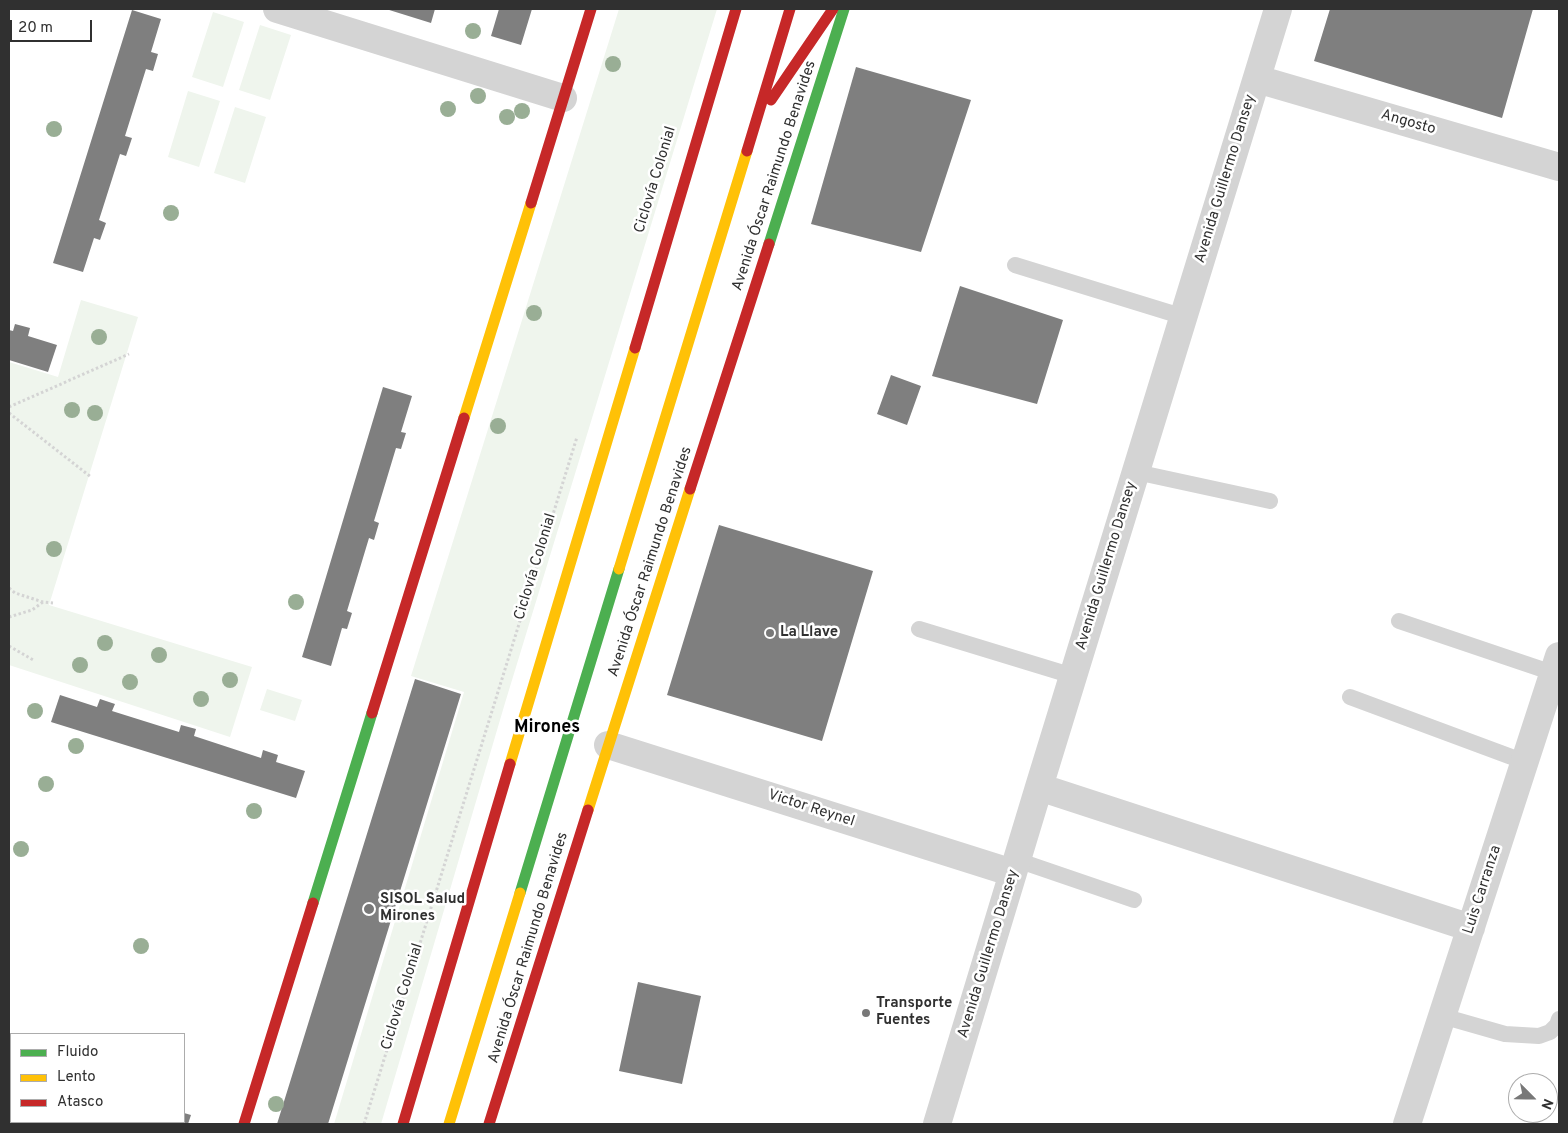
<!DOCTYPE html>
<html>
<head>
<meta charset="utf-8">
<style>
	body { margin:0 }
	#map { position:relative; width:1568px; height:1133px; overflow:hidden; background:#fff; font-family:Overpass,sans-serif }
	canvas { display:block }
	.frame { position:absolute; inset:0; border:10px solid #303030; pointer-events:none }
	.legend { position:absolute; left:10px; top:1033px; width:175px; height:90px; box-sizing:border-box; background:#fff; border:1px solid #acacac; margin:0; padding:6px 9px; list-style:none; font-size:15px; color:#303030 }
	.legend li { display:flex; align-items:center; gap:10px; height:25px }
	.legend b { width:25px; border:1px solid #acacac }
	.north { position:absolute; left:1508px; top:1073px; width:50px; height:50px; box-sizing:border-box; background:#fff; border:1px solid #acacac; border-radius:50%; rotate:113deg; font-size:14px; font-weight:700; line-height:20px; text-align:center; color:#303030 }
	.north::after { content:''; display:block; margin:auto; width:18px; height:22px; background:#787878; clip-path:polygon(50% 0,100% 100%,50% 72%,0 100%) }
	.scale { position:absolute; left:10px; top:20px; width:82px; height:22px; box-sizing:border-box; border:2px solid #303030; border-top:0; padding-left:6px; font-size:15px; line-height:18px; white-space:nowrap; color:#303030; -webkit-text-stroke:4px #fff; paint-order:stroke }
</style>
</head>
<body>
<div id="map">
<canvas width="1568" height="1133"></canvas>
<div class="frame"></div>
<ul class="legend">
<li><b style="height:6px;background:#4caf50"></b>Fluido</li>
<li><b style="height:6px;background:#ffc107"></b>Lento</li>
<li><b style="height:6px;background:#c62828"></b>Atasco</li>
</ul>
<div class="north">N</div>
<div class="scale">20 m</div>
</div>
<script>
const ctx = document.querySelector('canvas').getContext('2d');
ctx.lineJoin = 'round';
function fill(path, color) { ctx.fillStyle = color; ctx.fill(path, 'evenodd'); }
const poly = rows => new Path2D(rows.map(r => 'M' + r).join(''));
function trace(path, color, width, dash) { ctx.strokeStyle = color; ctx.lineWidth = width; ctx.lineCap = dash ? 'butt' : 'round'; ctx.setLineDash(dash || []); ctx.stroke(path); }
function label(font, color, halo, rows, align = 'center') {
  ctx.font = font + ' Overpass,sans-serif'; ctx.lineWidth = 5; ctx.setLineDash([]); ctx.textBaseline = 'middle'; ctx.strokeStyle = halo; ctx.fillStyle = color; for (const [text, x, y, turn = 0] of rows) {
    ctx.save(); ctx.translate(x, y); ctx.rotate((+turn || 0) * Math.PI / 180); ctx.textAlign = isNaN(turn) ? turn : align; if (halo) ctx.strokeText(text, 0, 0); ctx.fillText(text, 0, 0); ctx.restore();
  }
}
fill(poly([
	[619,9,717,9,505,703,381,1124,334,1124,464,692,411,676],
	[213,12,244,22,223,87,192,77],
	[260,25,291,35,270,100,239,90],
	[188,91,220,101,199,167,168,157],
	[235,107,266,117,245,183,214,173],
	[81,300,138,317,49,605,252,667,230,737,9,665,9,362,58,377],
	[267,689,302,700,295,721,260,710],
	[9,1069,11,1070,11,1122,73,1122,72,1124,9,1124]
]), '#eff5ed');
fill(poly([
	[386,9,435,9,431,23],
	[499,9,532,9,521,45,491,36],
	[1330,9,1533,9,1502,118,1314,61],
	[132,10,161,19,151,52,158,54,153,71,146,69,125,136,132,138,126,156,120,154,99,220,106,223,100,240,94,238,83,272,53,263],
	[856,67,971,100,921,252,811,224],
	[960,286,1063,320,1037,404,932,376],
	[15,324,30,328,28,336,57,345,48,372,9,360,9,330,13,331],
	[891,375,921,386,907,425,877,414],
	[383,387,412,396,401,432,406,433,401,449,396,448,374,521,379,523,374,540,369,538,347,611,352,613,347,629,342,628,331,666,302,657],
	[719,525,873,571,822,741,667,695],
	[415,679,461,694,328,1124,277,1124],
	[60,695,97,707,100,699,115,704,112,711,179,732,181,725,196,729,194,736,261,758,263,750,278,755,276,762,305,771,296,798,51,722],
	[638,982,701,996,682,1084,619,1071],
	[184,1113,191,1115,188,1124,157,1124,157,1122,184,1122]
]), '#7f7f7f');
trace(poly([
	[9,407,129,354],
	[9,413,91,477],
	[9,588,15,593,43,602,53,603],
	[9,617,32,610,43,602],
	[9,646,35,661],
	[364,1124,577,437]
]), '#d4d4d4', 3, [2.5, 2.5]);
trace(poly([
	[1015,265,1184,317],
	[1136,472,1270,501],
	[1399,621,1553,673],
	[919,629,1073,676],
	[1350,697,1525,762],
	[1017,860,1134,900],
	[1442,1016,1505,1034,1539,1036,1550,1032,1557,1025,1559,1019]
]), '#d4d4d4', 16);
trace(poly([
	[277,9,563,98],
	[1257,79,1559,167],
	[608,745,1013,873],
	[1039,787,1471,928],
	[937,1124,1039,787,1278,9],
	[1407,1124,1559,656]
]), '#d4d4d4', 28);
trace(poly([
	[769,244,844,9],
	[520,893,619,569],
	[313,903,372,713]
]), '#4caf50', 11);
trace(poly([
	[464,418,531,203],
	[619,569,747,151],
	[510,764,635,348],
	[588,810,690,489],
	[449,1124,520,893]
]), '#ffc107', 11);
trace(poly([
	[771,100,833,9],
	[747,151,790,9],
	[531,203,591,9],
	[635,348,736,9],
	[690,489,769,244],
	[372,713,464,418],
	[244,1124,313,903],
	[403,1124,510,764],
	[489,1124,588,810]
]), '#c62828', 11);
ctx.fillStyle = '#99ae95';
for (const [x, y] of [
	[473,31],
	[613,64],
	[478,96],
	[448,109],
	[522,111],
	[507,117],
	[54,129],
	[171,213],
	[534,313],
	[99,337],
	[72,410],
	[95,413],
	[498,426],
	[54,549],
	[296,602],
	[105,643],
	[159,655],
	[80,665],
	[230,680],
	[130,682],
	[201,699],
	[35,711],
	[76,746],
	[46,784],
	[254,811],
	[21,849],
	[141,946],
	[276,1104]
]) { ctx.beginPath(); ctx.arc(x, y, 8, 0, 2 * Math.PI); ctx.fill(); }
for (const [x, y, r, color] of [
	[770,633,5,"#787878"],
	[369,909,6,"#787878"],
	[866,1013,5,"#787878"]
]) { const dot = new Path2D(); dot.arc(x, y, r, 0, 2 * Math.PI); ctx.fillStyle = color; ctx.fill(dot); trace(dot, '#fff', 2); }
label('15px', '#303030', '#fff', [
	["Angosto",1408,123,16],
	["Avenida Óscar Raimundo Benavides",775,176,-72],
	["Avenida Guillermo Dansey",1226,179,-73],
	["Ciclovía Colonial",656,180,-73],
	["Avenida Óscar Raimundo Benavides",651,562,-72],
	["Avenida Guillermo Dansey",1107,566,-73],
	["Ciclovía Colonial",536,567,-73],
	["Victor Reynel",811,809,18],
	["Luis Carranza",1483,890,-72],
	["Avenida Óscar Raimundo Benavides",529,948,-73],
	["Avenida Guillermo Dansey",989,954,-73],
	["Ciclovía Colonial",403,997,-73]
]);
label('bold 15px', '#303030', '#fff', [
	["La Llave",780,633],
	["SISOL Salud",380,900],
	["Mirones",380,917],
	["Transporte",876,1004],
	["Fuentes",876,1021]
], 'left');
label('bold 18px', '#000', '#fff', [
	["Mirones",547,728]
]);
</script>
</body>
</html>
